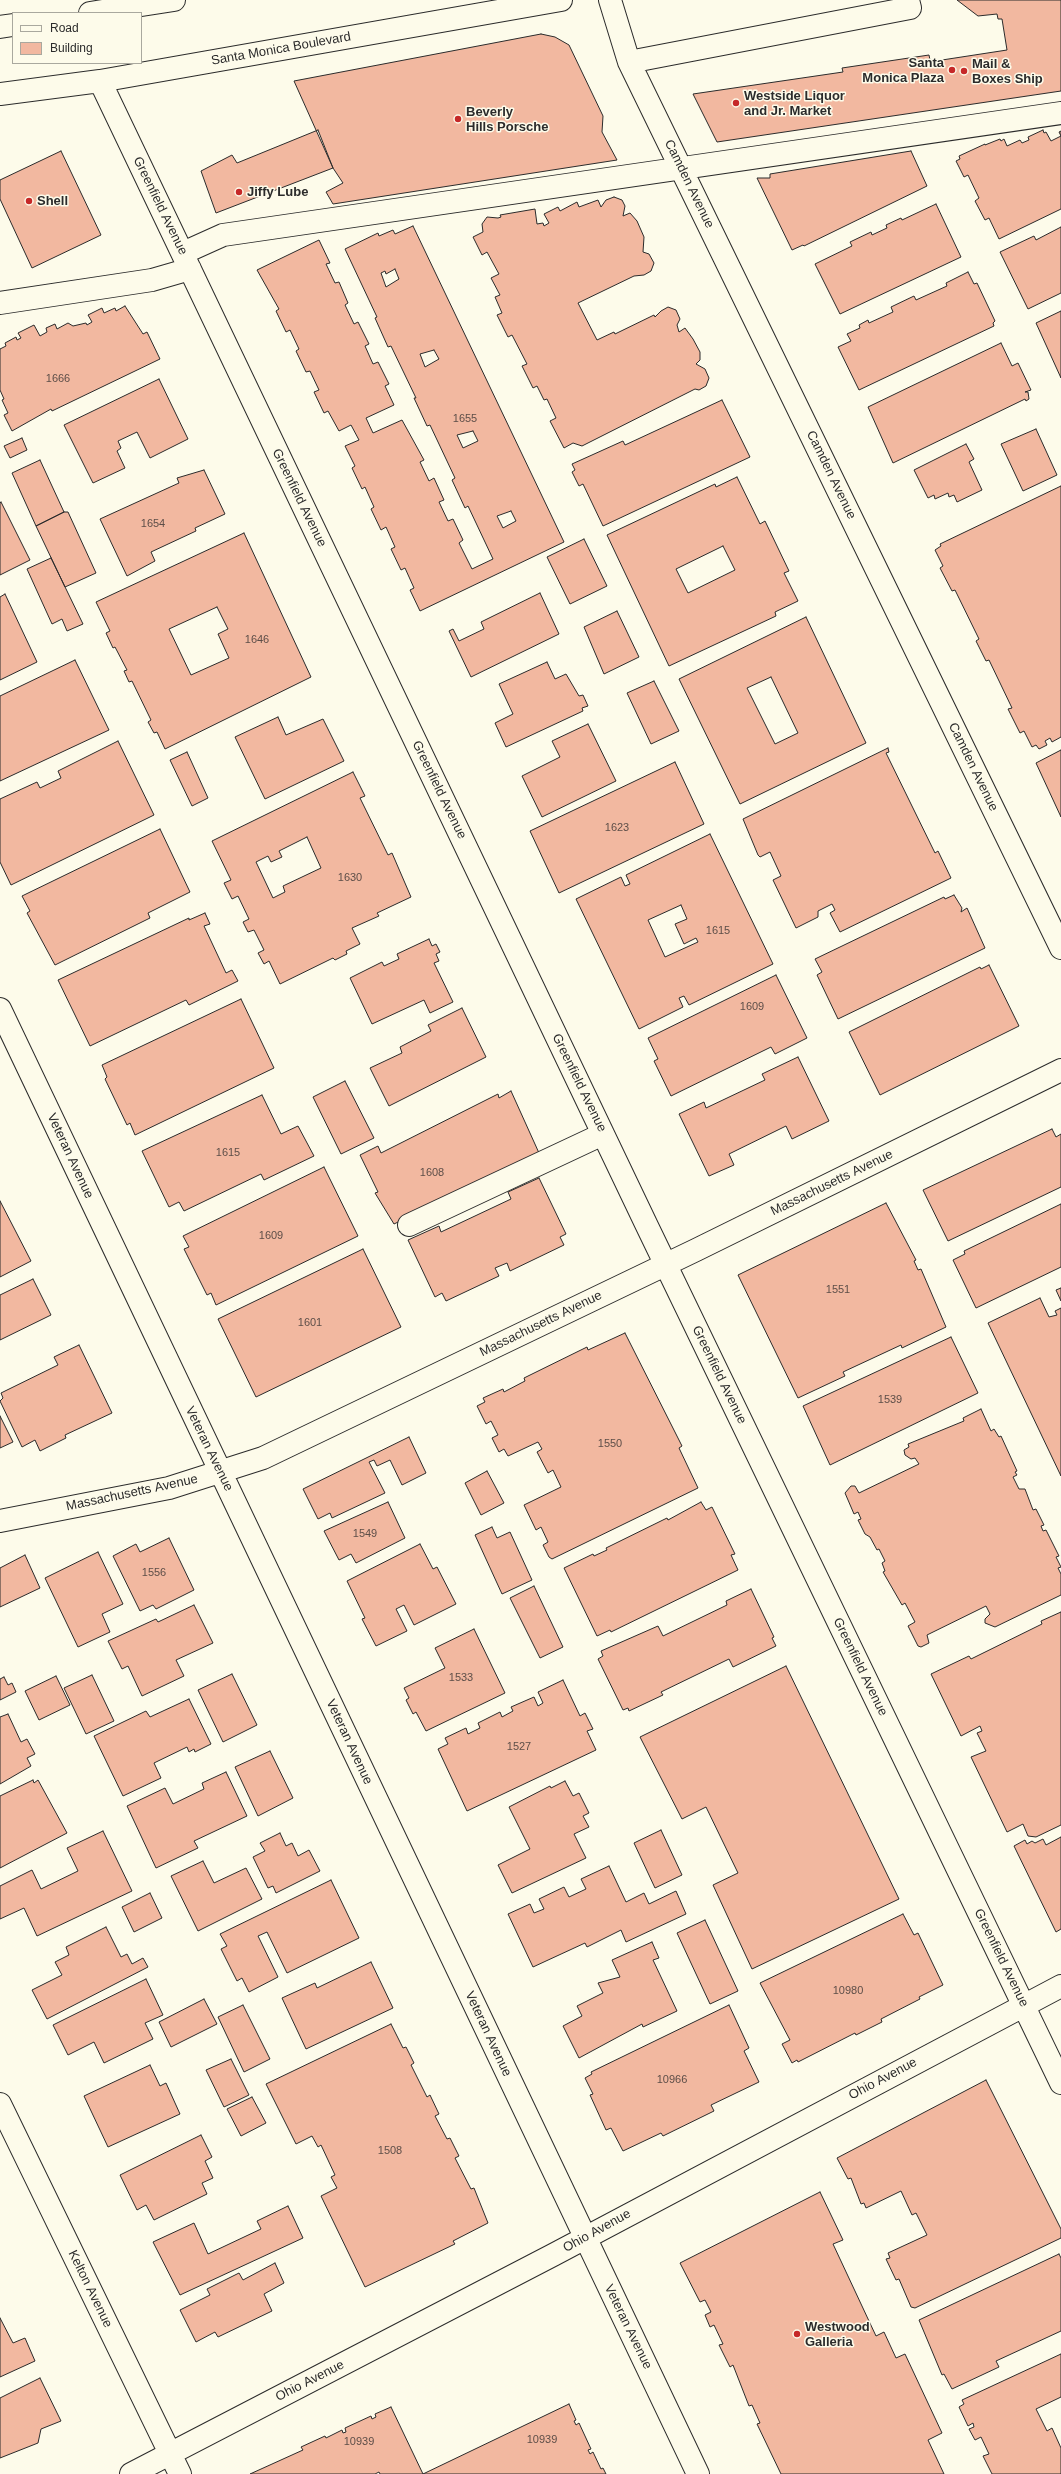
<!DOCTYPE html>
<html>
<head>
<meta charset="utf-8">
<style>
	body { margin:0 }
	#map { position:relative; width:1061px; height:2474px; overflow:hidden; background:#fdfbea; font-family:Arial,sans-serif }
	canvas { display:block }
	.legend { position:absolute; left:12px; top:12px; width:130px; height:52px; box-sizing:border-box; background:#fdfbea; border:1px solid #a9a89e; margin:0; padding:5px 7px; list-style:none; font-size:12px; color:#2b2b2b }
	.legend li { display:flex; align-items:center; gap:8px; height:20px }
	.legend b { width:20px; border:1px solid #a9a89e }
</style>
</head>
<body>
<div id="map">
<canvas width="1061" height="2474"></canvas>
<ul class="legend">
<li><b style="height:5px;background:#fdfbea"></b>Road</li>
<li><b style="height:11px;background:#f2b8a0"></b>Building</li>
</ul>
</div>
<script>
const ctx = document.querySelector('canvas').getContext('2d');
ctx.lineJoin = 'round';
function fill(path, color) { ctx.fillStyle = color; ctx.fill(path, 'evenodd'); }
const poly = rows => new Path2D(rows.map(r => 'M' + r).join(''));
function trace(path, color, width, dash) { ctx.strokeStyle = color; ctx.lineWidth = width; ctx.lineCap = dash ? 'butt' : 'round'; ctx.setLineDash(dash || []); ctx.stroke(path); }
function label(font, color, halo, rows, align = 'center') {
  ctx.font = font + ' Arial,sans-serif'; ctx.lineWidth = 3; ctx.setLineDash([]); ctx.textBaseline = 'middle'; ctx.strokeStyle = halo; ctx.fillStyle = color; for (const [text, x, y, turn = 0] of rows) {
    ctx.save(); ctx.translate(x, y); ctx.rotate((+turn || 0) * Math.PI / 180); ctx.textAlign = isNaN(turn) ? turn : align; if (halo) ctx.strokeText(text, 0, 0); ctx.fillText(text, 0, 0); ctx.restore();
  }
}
const building = poly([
	[1061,0,1061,91,717,142,693,94,843,72,842,68,929,55,930,60,942,60,1007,50,1002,19,998,19,997,14,978,16,957,0,1061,0],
	[541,34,555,37,569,45,603,116,602,132,617,160,333,204,326,192,343,183,333,168,294,81,541,34],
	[318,130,333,168,216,213,201,171,232,155,237,163,318,130],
	[1043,130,1044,133,1046,132,1051,141,1061,136,1059,132,1061,131,1061,209,999,239,989,218,985,220,975,201,979,198,968,175,964,177,956,161,960,159,959,156,985,144,985,145,1000,139,1001,141,1004,139,1007,146,1020,140,1022,143,1029,140,1028,137,1043,130],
	[61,151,101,235,32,268,0,199,0,180,61,151],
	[911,151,927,186,804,246,803,245,792,250,757,178,770,178,770,174,911,151],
	[614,197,622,200,625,206,623,216,630,213,637,221,644,237,643,252,649,254,654,263,651,271,644,275,634,276,578,303,597,340,614,332,615,334,654,315,655,317,661,311,668,307,676,310,680,319,677,325,679,332,685,328,693,339,700,352,700,360,696,364,705,369,709,378,706,386,699,390,695,389,582,446,573,443,564,448,550,421,556,418,547,399,544,400,537,386,533,388,522,366,527,364,512,335,508,337,497,315,502,313,495,297,500,295,491,278,499,274,487,252,482,255,473,237,483,232,482,224,487,217,498,218,501,217,500,215,535,209,537,224,543,223,544,226,549,223,544,214,558,207,560,211,577,202,579,207,598,200,601,207,606,200,614,197],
	[936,204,961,257,840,314,815,264,852,246,850,242,871,232,872,235,887,228,886,225,901,218,902,220,936,204],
	[413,226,564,542,420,611,410,590,414,588,405,568,401,570,391,549,395,547,386,527,381,530,371,509,374,507,365,487,362,489,352,468,355,466,345,446,359,440,351,425,339,431,328,411,324,413,314,392,319,390,310,371,306,372,296,351,299,349,290,330,286,332,276,311,279,309,257,270,319,240,330,263,326,264,335,283,339,282,348,303,345,305,354,324,358,322,369,344,365,346,373,364,378,362,389,384,385,386,394,405,366,418,373,433,402,420,424,460,420,462,429,481,434,478,444,500,439,502,448,521,453,519,463,540,459,543,472,569,493,559,468,506,465,508,452,480,455,478,430,425,427,426,414,398,416,398,391,346,388,347,375,318,377,317,345,249,378,233,379,236,393,230,395,234,413,226],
	[395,269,399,279,386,287,381,273,385,271,386,274,395,269],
	[434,350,439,359,425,367,420,354,434,350],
	[473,431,478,441,463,448,457,435,473,431],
	[511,511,516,521,503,528,497,516,511,511],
	[1061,227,1061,293,1028,309,1000,252,1034,236,1036,240,1061,227],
	[968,272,974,284,977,283,995,321,993,323,994,326,859,390,838,347,851,341,847,334,860,328,859,325,868,320,869,323,893,312,891,307,914,296,916,300,947,286,946,283,968,272],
	[125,306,143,334,147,332,160,359,52,411,51,409,12,431,4,415,8,413,2,400,4,399,0,390,0,349,6,346,5,343,16,337,17,340,21,338,18,333,34,325,40,336,47,332,46,328,55,324,57,329,68,323,73,326,86,323,87,325,92,322,88,315,102,308,104,313,115,308,116,311,125,306],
	[1061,311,1061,378,1036,323,1061,311],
	[1001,343,1012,366,1018,363,1031,390,1025,392,1028,392,1029,399,1026,401,1025,399,893,463,868,407,1001,343],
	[159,379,188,439,150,458,137,432,118,441,121,448,117,451,125,468,93,483,64,425,159,379],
	[722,400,750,457,603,526,583,484,579,486,572,472,575,470,572,464,623,441,625,445,722,400],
	[1036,429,1057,475,1023,491,1001,444,1036,429],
	[22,438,27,450,10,458,4,446,22,438],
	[966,444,974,459,969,462,982,490,957,502,954,495,949,497,948,493,935,499,934,495,928,498,914,470,966,444],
	[40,460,64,512,36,526,12,473,40,460],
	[204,470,225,514,195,528,196,531,151,552,155,561,127,576,100,519,179,483,177,478,204,470],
	[737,477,760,524,765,521,789,571,784,573,798,601,775,612,776,616,669,666,607,535,715,484,716,487,737,477],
	[723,546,735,570,688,593,676,569,723,546],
	[1061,486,1061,737,1052,742,1050,738,1045,741,1047,745,1039,749,1036,745,1032,747,1024,731,1020,733,1008,709,1012,708,989,660,986,661,976,641,979,639,955,590,952,591,940,568,943,566,935,550,941,546,940,544,1061,486],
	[1,502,30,560,0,575,0,503,1,502],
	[64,512,68,512,96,573,65,587,36,526,64,512],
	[244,533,311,677,165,749,157,732,154,733,148,722,151,720,132,681,129,682,124,671,127,670,115,647,113,648,106,633,110,631,96,602,244,533],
	[217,607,228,629,218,634,229,658,191,675,169,629,217,607],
	[584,539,607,586,570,604,547,557,584,539],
	[51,558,83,624,67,631,62,619,52,624,27,569,51,558],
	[540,593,559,634,471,677,449,631,453,629,459,641,484,629,481,622,540,593],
	[5,594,37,662,0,680,0,597,5,594],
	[617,611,639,657,604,674,584,627,617,611],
	[806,617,866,743,740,804,679,679,806,617],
	[771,677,798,733,775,744,747,688,771,677],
	[75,660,109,730,0,781,0,696,75,660],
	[547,662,555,679,566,674,579,696,583,695,588,706,582,708,583,711,506,747,495,723,513,714,499,684,547,662],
	[654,681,679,731,651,744,627,693,654,681],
	[278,717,286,735,323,719,344,761,265,799,235,737,278,717],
	[588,724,616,781,542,817,522,776,560,757,552,741,588,724],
	[118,741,154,815,11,885,0,862,0,799,37,782,40,788,61,778,58,771,118,741],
	[888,748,889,752,886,753,935,853,938,851,951,878,840,932,830,913,835,910,832,904,818,911,818,917,796,928,773,880,781,876,770,852,760,857,758,855,743,819,888,748],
	[1061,750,1061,817,1036,763,1061,750],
	[187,752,208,798,192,806,170,760,187,752],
	[675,762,704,824,559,893,530,831,675,762],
	[353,772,365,796,360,798,388,855,392,853,411,897,377,913,379,916,352,928,360,944,346,951,347,954,335,960,333,958,280,984,269,961,264,964,258,953,264,950,254,930,248,932,243,922,249,919,238,896,232,899,224,883,231,880,212,841,353,772],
	[307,837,321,868,283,886,285,892,273,898,256,862,268,856,271,862,282,857,279,851,307,837],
	[160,829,190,892,148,913,150,918,55,965,27,913,30,911,22,896,160,829],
	[710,834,773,964,689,1005,684,996,679,998,683,1007,639,1029,576,899,621,877,625,886,630,884,626,875,710,834],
	[681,905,687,919,675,924,684,944,696,938,698,942,665,957,648,920,681,905],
	[954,895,962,908,961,912,967,908,985,948,838,1019,817,975,822,972,815,959,944,897,945,899,954,895],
	[205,913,210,924,204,926,226,973,232,970,238,981,189,1005,186,1000,90,1046,58,980,189,918,189,920,205,913],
	[429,939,432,946,436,944,440,952,436,954,439,961,434,963,453,1002,430,1013,424,1000,372,1024,350,978,382,962,384,966,399,959,397,954,429,939],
	[989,965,1019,1026,880,1095,849,1032,980,967,981,969,989,965],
	[776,975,807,1038,775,1054,771,1047,671,1096,654,1061,658,1059,648,1038,776,975],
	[241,999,274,1068,135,1135,130,1123,127,1125,105,1079,107,1077,102,1065,241,999],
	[462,1008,486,1057,389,1106,370,1068,402,1053,400,1047,431,1031,428,1025,462,1008],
	[798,1057,829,1121,792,1139,786,1126,729,1154,734,1165,709,1176,679,1114,704,1102,706,1108,765,1080,762,1074,798,1057],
	[345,1081,374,1138,341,1154,313,1097,345,1081],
	[511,1091,539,1153,394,1224,375,1193,378,1192,360,1155,378,1146,381,1153,498,1094,499,1098,511,1091],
	[262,1095,281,1134,298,1126,314,1156,264,1180,261,1174,184,1211,179,1202,169,1207,142,1151,262,1095],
	[1052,1129,1056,1137,1061,1134,1061,1187,948,1241,923,1190,1052,1129],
	[324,1167,358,1236,216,1305,211,1293,207,1295,184,1249,189,1247,183,1236,324,1167],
	[539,1178,566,1234,560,1237,564,1245,510,1271,507,1263,495,1268,499,1276,446,1301,442,1293,435,1297,408,1240,439,1226,441,1232,511,1199,508,1192,539,1178],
	[0,1201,31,1261,0,1277,0,1201],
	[886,1203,916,1260,914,1261,918,1270,921,1269,946,1327,902,1348,901,1345,843,1372,845,1376,798,1398,738,1275,886,1203],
	[1061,1204,1061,1267,976,1308,953,1260,965,1254,964,1251,1061,1204],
	[363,1249,401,1327,256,1397,218,1319,363,1249],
	[33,1279,51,1315,0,1340,0,1295,33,1279],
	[1061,1288,1061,1301,1056,1290,1061,1288],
	[1040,1298,1049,1317,1057,1315,1055,1311,1061,1308,1061,1476,988,1323,1040,1298],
	[625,1333,682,1446,679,1448,698,1488,552,1559,549,1557,543,1545,548,1542,541,1527,536,1530,524,1505,561,1487,553,1470,548,1473,537,1452,542,1449,538,1442,508,1456,504,1449,499,1452,492,1438,498,1435,491,1421,486,1424,477,1406,485,1402,483,1398,503,1389,504,1392,525,1381,524,1378,587,1347,588,1350,625,1333],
	[951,1337,978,1393,830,1465,803,1406,951,1337],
	[79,1345,112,1413,65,1435,66,1438,40,1451,35,1440,22,1447,0,1401,3,1398,1,1393,58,1365,54,1357,79,1345],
	[981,1409,991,1431,994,1429,999,1437,1001,1436,1017,1471,1015,1472,1017,1475,1013,1477,1019,1489,1025,1489,1033,1510,1036,1509,1044,1525,1041,1526,1043,1531,1046,1530,1059,1556,1056,1557,1061,1567,1058,1568,1061,1574,1061,1595,995,1627,985,1623,985,1619,990,1614,986,1606,927,1635,929,1643,921,1647,918,1646,908,1626,915,1622,905,1603,902,1605,883,1572,885,1571,882,1563,885,1561,879,1549,877,1550,870,1537,865,1534,858,1520,861,1519,858,1512,854,1514,845,1493,851,1486,855,1486,859,1493,919,1464,915,1458,911,1459,905,1455,904,1450,909,1447,908,1444,964,1421,963,1418,981,1409],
	[0,1416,13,1442,0,1448,0,1416],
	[409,1437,426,1473,402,1485,390,1460,377,1466,374,1460,369,1462,385,1493,332,1518,330,1513,318,1519,303,1489,409,1437],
	[487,1471,504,1503,481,1515,465,1483,487,1471],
	[388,1502,405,1538,356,1563,351,1554,339,1560,324,1531,388,1502],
	[701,1502,706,1510,712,1507,735,1554,731,1555,738,1570,611,1632,610,1630,597,1636,564,1568,593,1554,594,1556,607,1550,606,1548,667,1518,668,1520,701,1502],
	[492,1527,497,1538,510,1532,532,1580,502,1594,475,1535,492,1527],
	[169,1538,194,1590,156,1609,153,1605,140,1611,113,1556,136,1544,140,1552,169,1538],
	[420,1544,433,1569,437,1567,456,1604,414,1625,404,1605,396,1609,407,1631,376,1646,362,1619,365,1618,347,1581,420,1544],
	[98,1552,123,1604,102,1614,110,1632,78,1647,45,1578,98,1552],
	[25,1555,40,1588,0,1607,0,1568,25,1555],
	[534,1586,563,1647,540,1658,510,1598,534,1586],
	[751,1589,774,1637,772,1638,776,1646,733,1667,729,1659,661,1692,663,1695,629,1711,628,1708,623,1710,598,1659,603,1656,601,1651,658,1626,663,1636,727,1605,726,1601,751,1589],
	[194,1605,213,1643,176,1660,184,1676,142,1696,128,1666,122,1669,108,1641,156,1619,158,1622,194,1605],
	[1061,1612,1061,1825,1036,1837,1028,1836,1023,1824,1007,1832,971,1757,986,1751,977,1733,982,1731,980,1726,961,1736,931,1674,969,1656,971,1659,1042,1624,1041,1621,1061,1612],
	[474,1629,505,1693,426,1731,416,1712,413,1714,406,1700,409,1698,404,1688,445,1668,435,1648,474,1629],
	[786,1666,899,1899,752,1969,713,1885,738,1873,706,1807,682,1819,640,1737,786,1666],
	[232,1674,257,1725,223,1742,198,1690,232,1674],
	[92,1675,114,1721,86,1734,64,1688,92,1675],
	[56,1676,70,1705,39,1720,25,1691,56,1676],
	[4,1677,8,1685,12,1683,16,1692,0,1700,0,1679,4,1677],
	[563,1680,580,1716,585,1713,593,1729,587,1731,596,1750,467,1811,438,1749,448,1744,445,1738,466,1728,468,1734,480,1728,478,1723,500,1712,502,1717,513,1711,511,1707,534,1697,538,1706,543,1703,538,1692,563,1680],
	[189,1699,211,1744,195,1752,194,1749,189,1752,187,1747,154,1763,161,1778,123,1796,94,1736,146,1711,150,1717,189,1699],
	[8,1714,21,1742,27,1739,35,1754,27,1758,31,1766,0,1784,0,1717,8,1714],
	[270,1751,293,1798,258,1816,235,1767,270,1751],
	[226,1772,247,1816,194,1841,198,1848,156,1868,127,1806,165,1788,173,1804,204,1789,202,1783,226,1772],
	[33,1780,34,1783,38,1780,67,1833,0,1868,0,1796,33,1780],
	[565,1781,573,1796,579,1793,589,1813,583,1816,589,1827,574,1834,586,1858,512,1893,498,1865,530,1849,509,1807,550,1786,551,1788,565,1781],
	[661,1830,682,1875,655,1888,634,1843,661,1830],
	[103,1831,132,1891,37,1936,24,1908,0,1919,0,1886,32,1870,41,1889,78,1871,67,1848,103,1831],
	[280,1833,286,1846,292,1843,298,1856,309,1850,320,1871,276,1893,273,1886,268,1888,253,1857,265,1851,260,1843,280,1833],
	[1061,1837,1061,1929,1056,1932,1014,1846,1025,1840,1027,1844,1032,1841,1035,1843,1043,1839,1046,1845,1061,1837],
	[203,1861,214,1883,246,1868,262,1899,198,1931,171,1876,203,1861],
	[609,1866,626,1902,644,1893,649,1904,676,1891,686,1914,626,1942,621,1930,587,1947,585,1943,533,1967,508,1914,530,1904,534,1913,544,1909,539,1899,564,1887,569,1897,586,1889,581,1879,609,1866],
	[331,1880,359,1938,287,1973,267,1932,258,1936,278,1977,249,1992,242,1978,237,1981,221,1949,227,1946,220,1934,331,1880],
	[150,1893,162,1918,134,1932,122,1907,150,1893],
	[903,1914,914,1935,918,1933,943,1985,919,1997,920,1999,881,2019,882,2022,856,2035,855,2033,798,2062,797,2060,792,2063,782,2044,790,2040,760,1983,903,1914],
	[705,1920,738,1991,710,2004,677,1933,705,1920],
	[106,1927,121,1957,127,1954,132,1964,143,1958,148,1967,47,2019,32,1990,62,1975,55,1962,69,1955,66,1947,106,1927],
	[652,1942,659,1958,653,1960,677,2011,643,2027,642,2024,579,2058,563,2026,582,2016,577,2006,603,1993,598,1983,620,1977,612,1960,652,1942],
	[371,1962,393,2008,306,2049,282,1998,315,1983,317,1988,371,1962],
	[146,1979,163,2015,145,2023,153,2039,104,2063,94,2042,68,2055,53,2025,146,1979],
	[204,1999,217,2024,171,2047,159,2022,204,1999],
	[243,2005,270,2059,244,2072,218,2017,243,2005],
	[729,2005,749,2048,744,2051,759,2082,711,2105,714,2111,663,2136,661,2133,623,2151,611,2128,606,2130,590,2095,593,2094,585,2078,592,2074,591,2072,729,2005],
	[391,2024,403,2048,406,2047,414,2063,411,2065,427,2097,430,2095,439,2114,435,2116,447,2139,450,2138,459,2156,455,2158,471,2189,474,2188,488,2223,453,2241,455,2244,365,2287,321,2196,337,2188,331,2177,335,2175,321,2145,318,2147,312,2136,296,2144,266,2084,391,2024],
	[231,2059,249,2095,224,2107,206,2070,231,2059],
	[150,2065,160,2086,166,2083,180,2114,108,2147,84,2096,150,2065],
	[986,2080,1061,2229,1061,2238,915,2308,911,2307,899,2279,896,2280,886,2259,890,2258,888,2253,927,2235,916,2213,912,2215,901,2191,866,2208,864,2203,861,2204,851,2178,848,2179,837,2158,986,2080],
	[252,2097,266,2123,241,2136,227,2109,252,2097],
	[201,2135,212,2157,205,2161,213,2178,202,2183,207,2194,154,2220,146,2205,137,2210,120,2175,201,2135],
	[820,2192,843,2240,833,2244,876,2336,884,2332,896,2358,905,2354,942,2433,928,2440,944,2474,781,2474,757,2424,760,2423,752,2405,749,2406,733,2365,730,2367,719,2345,723,2344,714,2325,710,2327,705,2315,711,2312,705,2300,700,2302,680,2263,820,2192],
	[288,2206,303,2238,180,2295,153,2242,194,2223,208,2254,261,2229,257,2221,288,2206],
	[1059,2254,1061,2258,1061,2331,996,2361,999,2367,952,2389,944,2374,942,2375,919,2320,1059,2254],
	[275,2263,284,2283,264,2294,272,2311,218,2337,215,2332,196,2342,180,2310,210,2295,207,2289,239,2273,243,2280,275,2263],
	[0,2318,13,2343,25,2338,35,2361,0,2377,0,2318],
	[1061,2354,1061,2397,1036,2409,1047,2431,1052,2428,1061,2448,1061,2474,992,2474,983,2456,989,2454,981,2437,975,2440,969,2429,974,2427,973,2423,968,2426,959,2407,964,2404,962,2400,1061,2354],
	[40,2378,61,2421,41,2429,38,2443,0,2458,0,2398,40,2378],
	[569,2404,576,2420,574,2421,576,2425,579,2423,591,2449,588,2450,590,2454,593,2452,601,2469,603,2468,606,2474,423,2474,569,2404],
	[391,2407,423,2474,380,2474,379,2472,375,2474,250,2474,303,2450,301,2447,325,2436,326,2438,342,2430,343,2433,346,2432,345,2428,371,2416,372,2419,376,2417,375,2414,391,2407]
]);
fill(building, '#f2b8a0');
trace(building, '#2b2b2b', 1);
const minor = poly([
	[610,0,629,62,1061,948],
	[629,62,910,8,908,0],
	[100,81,647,1226,1061,2083],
	[0,94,100,81,561,0],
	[183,253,223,235,1061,113],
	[0,303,152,280,190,269],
	[0,1009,698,2474],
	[409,1225,603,1134],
	[0,1521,169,1488,263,1458,696,1250,1061,1070],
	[0,2104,180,2474],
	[131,2474,553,2255,1061,1986]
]);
const major = poly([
	[90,13,174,0],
	[0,27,13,25]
]);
trace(minor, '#2b2b2b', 24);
trace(major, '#2b2b2b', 24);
trace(minor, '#fdfbea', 22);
trace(major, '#fdfbea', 22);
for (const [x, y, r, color] of [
	[952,70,4,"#c62828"],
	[964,71,4,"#c62828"],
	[736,103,4,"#c62828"],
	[458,119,4,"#c62828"],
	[239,192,4,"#c62828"],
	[29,201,4,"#c62828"],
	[797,2334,4,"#c62828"]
]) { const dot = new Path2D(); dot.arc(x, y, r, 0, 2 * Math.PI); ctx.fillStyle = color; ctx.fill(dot); trace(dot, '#fdfbea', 1.5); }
label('11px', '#5d4e48', null, [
	["1666",58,379],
	["1655",465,419],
	["1654",153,524],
	["1646",257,640],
	["1623",617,828],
	["1630",350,878],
	["1615",718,931],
	["1609",752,1007],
	["1615",228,1153],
	["1608",432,1173],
	["1609",271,1236],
	["1551",838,1290],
	["1601",310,1323],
	["1539",890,1400],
	["1550",610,1444],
	["1549",365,1534],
	["1556",154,1573],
	["1533",461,1678],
	["1527",519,1747],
	["10980",848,1991],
	["10966",672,2080],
	["1508",390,2151],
	["10939",542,2440],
	["10939",359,2442]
]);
label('13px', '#2b2b2b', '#fdfbea', [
	["Santa Monica Boulevard",281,49,-10],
	["Camden Avenue",689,184,64],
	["Greenfield Avenue",160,206,64],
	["Camden Avenue",831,475,64],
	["Greenfield Avenue",299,498,64],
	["Camden Avenue",973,767,64],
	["Greenfield Avenue",439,790,64],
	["Greenfield Avenue",579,1083,64],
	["Veteran Avenue",70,1156,65],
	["Massachusetts Avenue",832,1183,-26],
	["Massachusetts Avenue",541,1324,-26],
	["Greenfield Avenue",719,1375,64],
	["Veteran Avenue",209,1449,64],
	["Massachusetts Avenue",132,1493,-12],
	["Greenfield Avenue",860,1667,64],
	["Veteran Avenue",349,1742,65],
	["Greenfield Avenue",1001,1958,64],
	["Veteran Avenue",488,2034,65],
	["Ohio Avenue",883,2079,-28],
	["Ohio Avenue",597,2231,-29],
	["Kelton Avenue",90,2289,64],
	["Veteran Avenue",628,2327,64],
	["Ohio Avenue",310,2381,-27]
]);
label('bold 13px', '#2b2b2b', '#fdfbea', [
	["Santa",944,63,"right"],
	["Monica Plaza",944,78,"right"],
	["Mail &",972,64],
	["Boxes Ship",972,79],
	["Westside Liquor",744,96],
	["and Jr. Market",744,111],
	["Beverly",466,112],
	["Hills Porsche",466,127],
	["Jiffy Lube",247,192],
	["Shell",37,201],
	["Westwood",805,2327],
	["Galleria",805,2342]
], 'left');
</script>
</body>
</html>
